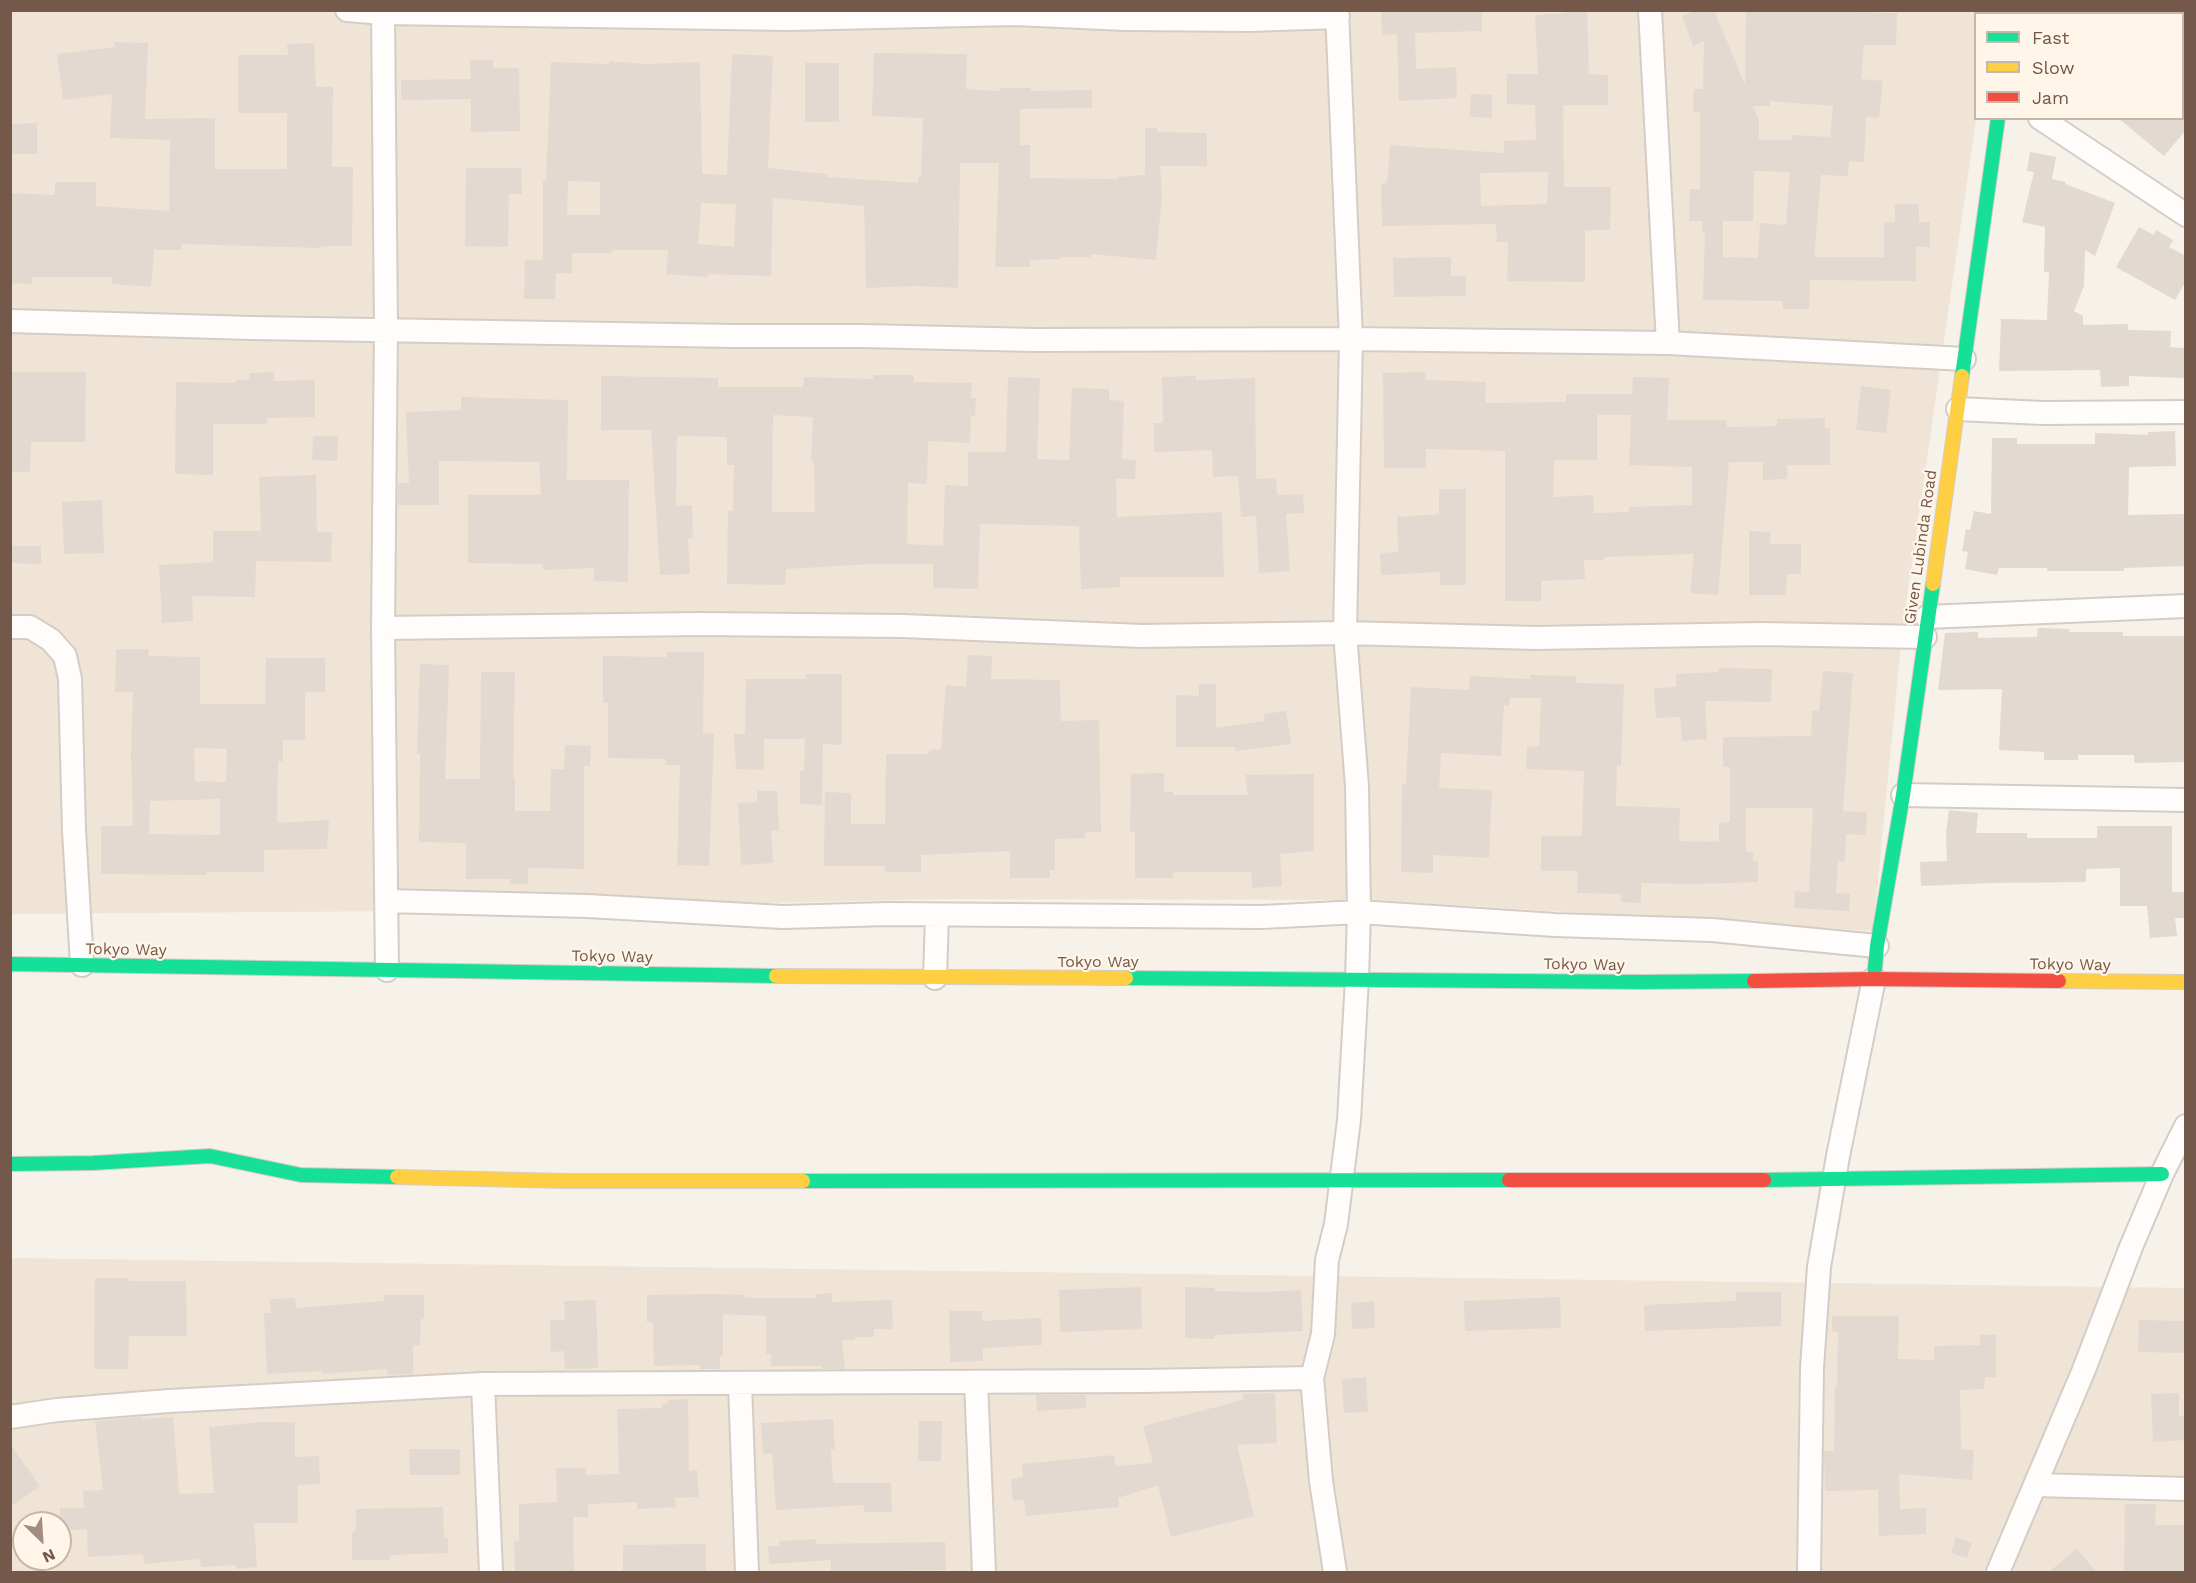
<!DOCTYPE html>
<html>
<head>
<meta charset="utf-8">
<style>
	body { margin:0 }
	#map { position:relative; width:2196px; height:1583px; overflow:hidden; background:#f6f1e9; font-family:"Work Sans",sans-serif }
	canvas { display:block }
	.frame { position:absolute; inset:0; border:12px solid #745849; pointer-events:none }
	.legend { position:absolute; left:1974px; top:12px; width:210px; height:108px; box-sizing:border-box; background:#fff6e9; border:2px solid #c7b7a9; margin:0; padding:8px 10px; list-style:none; font-size:18px; color:#745849 }
	.legend li { display:flex; align-items:center; gap:12px; height:30px }
	.legend b { width:30px; border:2px solid #c7b7a9 }
	.north { position:absolute; left:12px; top:1511px; width:60px; height:60px; box-sizing:border-box; background:#fff6e9; border:2px solid #c7b7a9; border-radius:50%; rotate:155deg; font-size:16px; font-weight:700; line-height:24px; text-align:center; color:#745849 }
	.north::after { content:''; display:block; margin:auto; width:21px; height:27px; background:#a28e81; clip-path:polygon(50% 0,100% 100%,50% 72%,0 100%) }
</style>
</head>
<body>
<div id="map">
<canvas width="2196" height="1583"></canvas>
<div class="frame"></div>
<ul class="legend">
<li><b style="height:8px;background:#16e098"></b>Fast</li>
<li><b style="height:8px;background:#ffcf43"></b>Slow</li>
<li><b style="height:8px;background:#f24e42"></b>Jam</li>
</ul>
<div class="north">N</div>
</div>
<script>
const ctx = document.querySelector('canvas').getContext('2d');
ctx.lineJoin = 'round';
function fill(path, color) { ctx.fillStyle = color; ctx.fill(path, 'evenodd'); }
const poly = rows => new Path2D(rows.map(r => 'M' + r).join(''));
function trace(path, color, width, dash) { ctx.strokeStyle = color; ctx.lineWidth = width; ctx.lineCap = dash ? 'butt' : 'round'; ctx.setLineDash(dash || []); ctx.stroke(path); }
function label(font, color, halo, rows, align = 'center') {
  ctx.font = font + ' "Work Sans",sans-serif'; ctx.lineWidth = 4.5; ctx.setLineDash([]); ctx.textBaseline = 'middle'; ctx.strokeStyle = halo; ctx.fillStyle = color; for (const [text, x, y, turn = 0] of rows) {
    ctx.save(); ctx.translate(x, y); ctx.rotate((+turn || 0) * Math.PI / 180); ctx.textAlign = isNaN(turn) ? turn : align; if (halo) ctx.strokeText(text, 0, 0); ctx.fillText(text, 0, 0); ctx.restore();
  }
}
fill(poly([
	[10,11,1993,11,1993,13,1976,14,1976,119,1903,625,1873,931,1374,900,941,899,410,911,11,914],
	[10,1258,2185,1288,2185,1572,11,1572],
	[24,1523,60,1523,60,1559,24,1559]
]), '#f0e4d6');
fill(poly([
	[1381,10,1482,10,1482,31,1415,33,1416,69,1456,67,1457,98,1399,101,1397,34,1382,35],
	[1566,10,1587,10,1589,74,1608,75,1608,105,1563,105,1564,187,1611,187,1610,230,1585,230,1585,282,1507,281,1508,242,1497,242,1496,224,1382,226,1381,184,1387,183,1390,145,1504,153,1504,141,1536,140,1535,105,1507,104,1507,74,1538,74,1535,15,1566,13],
	[1548,172,1547,204,1481,206,1480,173],
	[1697,10,1714,10,1745,85,1746,10,1897,13,1896,45,1864,45,1861,79,1883,81,1879,118,1866,117,1864,162,1849,161,1848,176,1821,175,1814,257,1884,257,1884,222,1895,222,1895,204,1919,204,1919,222,1930,222,1930,247,1916,247,1916,281,1810,280,1809,309,1783,309,1783,301,1703,300,1705,232,1702,231,1702,221,1689,221,1690,189,1700,189,1700,112,1693,112,1694,89,1703,89,1704,41,1693,46,1682,16],
	[1770,101,1833,106,1830,137,1792,135,1792,140,1759,140,1759,121,1753,106,1770,106],
	[1754,171,1790,172,1786,225,1760,223,1758,258,1723,257,1723,221,1753,221],
	[114,42,148,43,145,119,215,118,215,169,287,169,287,113,238,113,238,55,288,55,287,44,314,43,316,87,333,87,332,167,353,167,352,246,321,246,321,248,181,244,181,250,154,250,151,287,112,284,112,277,32,277,32,284,10,283,10,193,55,195,55,182,96,182,96,206,169,211,170,140,110,138,112,94,63,100,57,54,114,47],
	[874,53,967,54,966,89,1000,91,1000,88,1031,88,1031,91,1092,90,1092,108,1020,109,1020,145,1030,145,1030,178,1118,179,1117,177,1145,175,1145,128,1157,128,1157,132,1207,133,1207,166,1160,166,1162,195,1156,260,1091,254,1091,257,1061,257,1061,259,1030,260,1030,267,995,267,999,163,960,163,958,288,916,286,866,288,864,206,773,198,771,276,708,274,707,277,666,274,668,250,612,250,612,253,572,253,572,273,556,273,555,299,524,299,525,260,543,260,543,181,546,181,551,62,609,64,609,61,645,64,700,62,702,174,727,175,732,54,773,56,768,168,827,174,827,177,918,183,918,177,921,177,923,118,872,116],
	[568,181,600,182,600,215,567,215],
	[701,203,736,204,734,247,698,244],
	[470,60,493,60,493,68,519,68,520,131,471,132,471,99,401,100,401,80,471,79],
	[805,63,839,63,839,122,805,122],
	[1471,94,1492,95,1492,118,1470,117],
	[2118,118,2186,118,2186,130,2164,156],
	[37,123,37,154,10,154,10,124],
	[2030,152,2056,157,2052,179,2066,182,2065,184,2115,203,2095,256,2085,250,2084,286,2074,311,2083,316,2083,325,2128,324,2128,330,2171,331,2170,347,2184,348,2184,378,2129,376,2129,386,2101,387,2100,370,1999,371,2001,319,2047,320,2049,272,2044,272,2045,227,2022,222,2034,172,2027,171],
	[466,168,521,168,522,194,509,194,508,247,465,246],
	[2139,227,2154,235,2156,230,2173,240,2169,247,2186,256,2186,281,2175,300,2116,267],
	[1451,257,1451,276,1466,276,1466,296,1394,297,1393,258],
	[10,372,86,372,85,442,31,442,30,472,10,472],
	[274,372,274,381,315,380,315,417,267,418,267,424,213,424,213,475,175,474,176,382,236,383,236,380,249,380,249,373],
	[1425,372,1425,380,1486,382,1485,403,1566,402,1566,394,1632,394,1633,377,1669,378,1667,420,1727,420,1727,427,1777,426,1777,419,1825,418,1825,428,1830,428,1830,465,1787,465,1787,479,1763,480,1763,462,1729,462,1718,595,1690,593,1694,554,1604,557,1604,560,1584,560,1585,579,1541,581,1541,601,1505,601,1505,451,1426,449,1426,468,1384,468,1383,373],
	[1597,415,1631,415,1629,465,1692,467,1692,505,1629,507,1629,512,1594,513,1593,495,1553,497,1554,460,1597,460],
	[873,375,914,375,914,382,972,383,971,398,976,398,975,416,971,416,970,443,928,441,927,484,908,483,907,544,943,546,945,485,968,486,968,452,1006,452,1008,377,1040,378,1037,459,1069,460,1072,388,1109,389,1109,400,1124,401,1122,459,1136,460,1135,479,1116,479,1117,517,1222,512,1224,577,1120,577,1120,587,1081,589,1079,526,980,524,978,589,933,588,933,564,874,564,786,569,785,585,727,584,728,511,733,511,734,465,727,465,727,437,677,436,676,506,692,505,693,537,688,539,690,574,660,575,651,430,601,430,601,376,718,378,718,387,803,387,804,377,873,379],
	[773,415,813,417,811,461,814,461,815,512,772,512],
	[1196,376,1196,380,1255,378,1256,479,1276,478,1277,495,1303,494,1304,513,1286,514,1290,571,1259,573,1256,516,1241,517,1238,476,1213,477,1212,450,1154,452,1154,423,1163,423,1162,377],
	[1861,386,1891,390,1886,433,1856,430],
	[461,397,568,400,567,480,629,480,628,582,594,581,594,568,543,570,543,564,468,563,468,495,541,495,539,462,439,461,439,505,398,505,398,483,409,483,406,412,461,410],
	[2175,431,2176,466,2129,467,2128,515,2186,514,2186,566,2124,568,2124,571,2047,571,2047,568,1999,568,1997,575,1965,569,1968,552,1962,551,1966,529,1970,530,1974,511,1991,514,1992,438,2017,438,2017,444,2095,444,2095,433,2148,435,2148,432],
	[313,436,338,436,337,461,312,460],
	[316,475,317,532,332,532,331,562,256,561,255,597,192,596,193,621,162,623,159,565,213,562,213,531,261,531,259,477],
	[1439,489,1466,489,1466,585,1440,585,1440,572,1381,575,1380,553,1398,552,1397,517,1439,514],
	[102,500,104,553,64,554,62,502],
	[1749,531,1771,532,1770,544,1801,544,1801,574,1787,574,1786,595,1749,595],
	[10,546,41,546,41,564,10,563],
	[2038,628,2070,629,2069,632,2123,632,2123,636,2186,636,2186,762,2134,763,2134,755,2078,755,2078,760,2044,760,2044,752,1999,750,2002,689,1938,690,1945,633,1978,632,1978,638,2037,637],
	[116,649,149,649,148,656,200,657,200,704,265,704,266,658,325,658,325,692,305,692,305,740,283,740,283,761,278,761,277,823,329,820,327,849,264,850,264,872,207,872,207,875,101,874,101,826,133,826,131,754,133,692,115,692],
	[194,748,227,749,226,782,195,781],
	[220,799,220,835,149,834,150,801],
	[667,652,704,652,703,733,714,734,709,866,677,865,680,765,666,765,666,759,608,758,608,703,603,703,603,656,667,657],
	[968,655,992,656,991,679,1060,680,1061,721,1099,720,1101,832,1085,832,1085,838,1055,839,1055,870,1050,870,1050,878,1010,878,1010,851,921,855,921,872,885,872,885,866,824,866,825,792,851,793,851,824,885,824,886,754,929,754,929,750,941,749,946,685,966,687],
	[420,664,449,665,445,779,480,779,481,672,515,672,513,778,515,778,515,811,550,811,551,769,564,769,565,745,591,746,590,766,584,766,584,869,528,868,528,884,510,884,510,879,466,879,466,843,419,842,420,754,417,754],
	[1719,668,1772,669,1771,702,1705,701,1707,739,1682,741,1680,717,1656,718,1654,688,1676,687,1676,674,1719,672],
	[1823,671,1853,673,1843,811,1867,812,1866,835,1846,834,1845,862,1838,861,1836,893,1850,894,1849,911,1794,908,1795,891,1809,892,1813,808,1746,808,1746,852,1753,852,1753,861,1758,861,1758,882,1694,884,1641,883,1641,903,1621,902,1621,894,1577,893,1578,871,1541,871,1541,836,1582,836,1584,771,1526,769,1527,746,1539,747,1541,698,1510,698,1509,706,1504,705,1501,756,1441,753,1439,788,1492,790,1489,858,1433,855,1433,873,1401,872,1402,784,1406,784,1411,687,1469,690,1470,676,1530,679,1530,675,1576,676,1576,683,1624,684,1621,766,1617,765,1616,806,1680,808,1679,841,1719,842,1719,823,1730,822,1730,767,1723,767,1723,737,1811,736,1812,711,1819,711],
	[806,674,842,674,842,745,823,744,822,805,800,804,800,771,804,771,805,739,764,739,764,770,736,769,734,734,745,734,746,679,806,679],
	[1199,684,1216,684,1216,728,1265,721,1264,714,1286,711,1291,744,1235,751,1235,747,1176,747,1176,695,1199,696],
	[1164,773,1164,792,1173,792,1173,795,1248,795,1245,775,1314,774,1314,851,1280,854,1282,886,1252,888,1251,872,1173,872,1173,878,1135,878,1135,832,1130,832,1131,774],
	[757,791,777,791,779,831,771,831,773,863,741,865,738,803,757,802],
	[1949,810,1978,813,1976,833,2027,833,2027,838,2097,838,2097,826,2172,826,2172,892,2186,892,2186,918,2175,918,2177,936,2150,938,2147,906,2120,906,2120,868,2086,869,2086,882,1990,883,1921,886,1920,862,1947,861,1946,832],
	[95,1278,129,1278,129,1281,186,1281,187,1336,129,1336,128,1369,94,1369],
	[1141,1287,1142,1329,1060,1332,1059,1290],
	[1185,1287,1215,1288,1215,1291,1260,1292,1301,1290,1303,1331,1214,1335,1214,1339,1185,1338],
	[1736,1292,1781,1292,1781,1326,1645,1331,1644,1305,1736,1301],
	[832,1293,832,1302,892,1300,893,1329,874,1329,874,1337,855,1337,855,1340,842,1340,845,1369,822,1369,822,1366,771,1366,771,1353,766,1354,766,1316,723,1314,723,1356,720,1356,720,1369,700,1369,700,1365,654,1366,653,1323,647,1322,647,1295,712,1294,745,1295,745,1298,816,1298,816,1294],
	[384,1295,424,1295,424,1319,421,1319,420,1345,413,1345,413,1374,387,1375,387,1369,323,1374,323,1371,267,1374,264,1313,271,1313,270,1299,295,1298,296,1308,384,1301],
	[1560,1297,1561,1328,1465,1331,1464,1301],
	[596,1300,598,1368,565,1369,564,1351,551,1352,550,1320,565,1320,564,1301],
	[1374,1301,1375,1328,1352,1329,1351,1303],
	[949,1311,982,1311,982,1321,1041,1318,1042,1345,983,1348,983,1361,950,1362],
	[1832,1316,1899,1316,1898,1359,1934,1360,1934,1346,1980,1345,1980,1335,1996,1335,1996,1377,1985,1377,1984,1389,1960,1390,1961,1449,1974,1450,1972,1480,1899,1474,1900,1509,1926,1508,1926,1534,1879,1536,1878,1490,1825,1491,1824,1451,1834,1451,1835,1386,1837,1386,1838,1332,1832,1331],
	[2139,1320,2186,1321,2186,1353,2138,1352],
	[1366,1377,1368,1412,1344,1413,1342,1379],
	[1275,1393,1277,1443,1237,1445,1254,1516,1171,1537,1158,1485,1118,1498,1119,1507,1026,1516,1024,1500,1013,1501,1011,1479,1023,1477,1022,1464,1114,1455,1116,1466,1153,1463,1143,1426,1243,1400,1243,1394],
	[2179,1393,2179,1416,2186,1416,2186,1440,2153,1442,2151,1394],
	[1036,1395,1086,1395,1086,1408,1037,1411],
	[688,1399,689,1471,697,1470,699,1497,675,1498,676,1507,637,1509,637,1502,588,1504,588,1517,573,1517,574,1572,515,1572,514,1541,519,1541,519,1504,557,1502,556,1468,586,1468,586,1475,619,1474,617,1409,662,1408,662,1404,667,1404,668,1400],
	[142,1417,142,1419,173,1417,179,1494,214,1493,209,1427,262,1422,295,1422,295,1457,319,1456,320,1484,298,1485,298,1523,254,1523,257,1567,236,1569,235,1565,201,1567,200,1559,144,1564,143,1554,88,1557,87,1529,60,1531,60,1508,84,1508,83,1491,103,1490,95,1421],
	[833,1419,835,1449,831,1449,833,1483,891,1483,892,1512,864,1512,864,1505,776,1510,772,1453,763,1454,761,1423],
	[919,1421,942,1421,941,1461,918,1461],
	[10,1444,40,1486,10,1507],
	[409,1449,460,1449,460,1475,410,1475],
	[2125,1504,2156,1504,2155,1525,2186,1525,2186,1572,2124,1572],
	[443,1507,444,1537,448,1538,448,1553,390,1555,390,1560,352,1560,352,1534,356,1529,356,1509],
	[1956,1537,1972,1543,1967,1558,1951,1553],
	[815,1539,816,1544,945,1542,946,1570,831,1572,831,1560,769,1564,768,1546,779,1546,779,1541],
	[706,1544,706,1572,623,1572,623,1545],
	[2076,1549,2097,1572,2049,1572]
]), '#e2d9d1');
const street = poly([
	[347,10,383,13,789,19,1015,14,1125,19,1250,20,1338,17],
	[383,10,386,329,383,628,387,970],
	[1650,10,1668,343],
	[2040,118,2186,215],
	[10,321,252,328,735,336,864,336,1034,340,1351,339,1668,343,1964,359],
	[1958,409,2042,413,2186,412],
	[1927,617,2186,606],
	[10,627,30,627,51,640,65,656,70,679,74,830,82,965],
	[383,628,700,624,903,626,1142,636,1345,633,1536,638,1762,634,1925,637],
	[1903,795,2186,800],
	[387,901,587,906,783,917,888,914,1262,917,1359,912,1555,925,1712,930,1877,946],
	[935,978,937,915],
	[976,1382,984,1572],
	[483,1384,491,1572],
	[740,1384,747,1572],
	[10,1417,57,1410,169,1401,483,1384,1142,1381,1312,1378],
	[2035,1485,2186,1489],
	[1335,1572,1321,1481,1312,1378,1323,1334,1327,1260,1336,1224,1349,1120,1357,979,1359,912,1357,786,1345,633,1351,339,1337,10],
	[1809,1572,1812,1368,1819,1267,1838,1156,1874,979],
	[1998,1572,2083,1372,2131,1247,2162,1174,2186,1126]
]);
const fast = poly([
	[1962,376,1998,118],
	[10,964,776,976],
	[1126,978,1642,982,1754,981],
	[1874,979,1877,946,1903,795,1933,584],
	[10,1164,93,1163,210,1156,301,1175,397,1177],
	[1764,1180,2162,1174],
	[803,1181,1509,1180]
]);
const slow = poly([
	[2016,10,2016,14],
	[1933,584,1962,376],
	[776,976,1126,978],
	[2059,981,2186,982],
	[397,1177,566,1181,803,1181]
]);
const jam = poly([
	[1754,981,1874,979,2059,981],
	[1509,1180,1764,1180]
]);
trace(street, '#d4cdc6', 26);
trace(fast, '#d5cdc6', 16);
trace(slow, '#d5cdc6', 16);
trace(jam, '#d5cdc6', 16);
trace(street, '#fefdfc', 22);
trace(fast, '#16e098', 14);
trace(slow, '#ffcf43', 14);
trace(jam, '#f24e42', 14);
label('16px', '#745849', '#fff6e9', [
	["Given Lubinda Road",1921,547,-82],
	["Tokyo Way",126,950,1],
	["Tokyo Way",612,957,1],
	["Tokyo Way",1098,962],
	["Tokyo Way",1584,965,1],
	["Tokyo Way",2070,965,1]
]);
</script>
</body>
</html>
